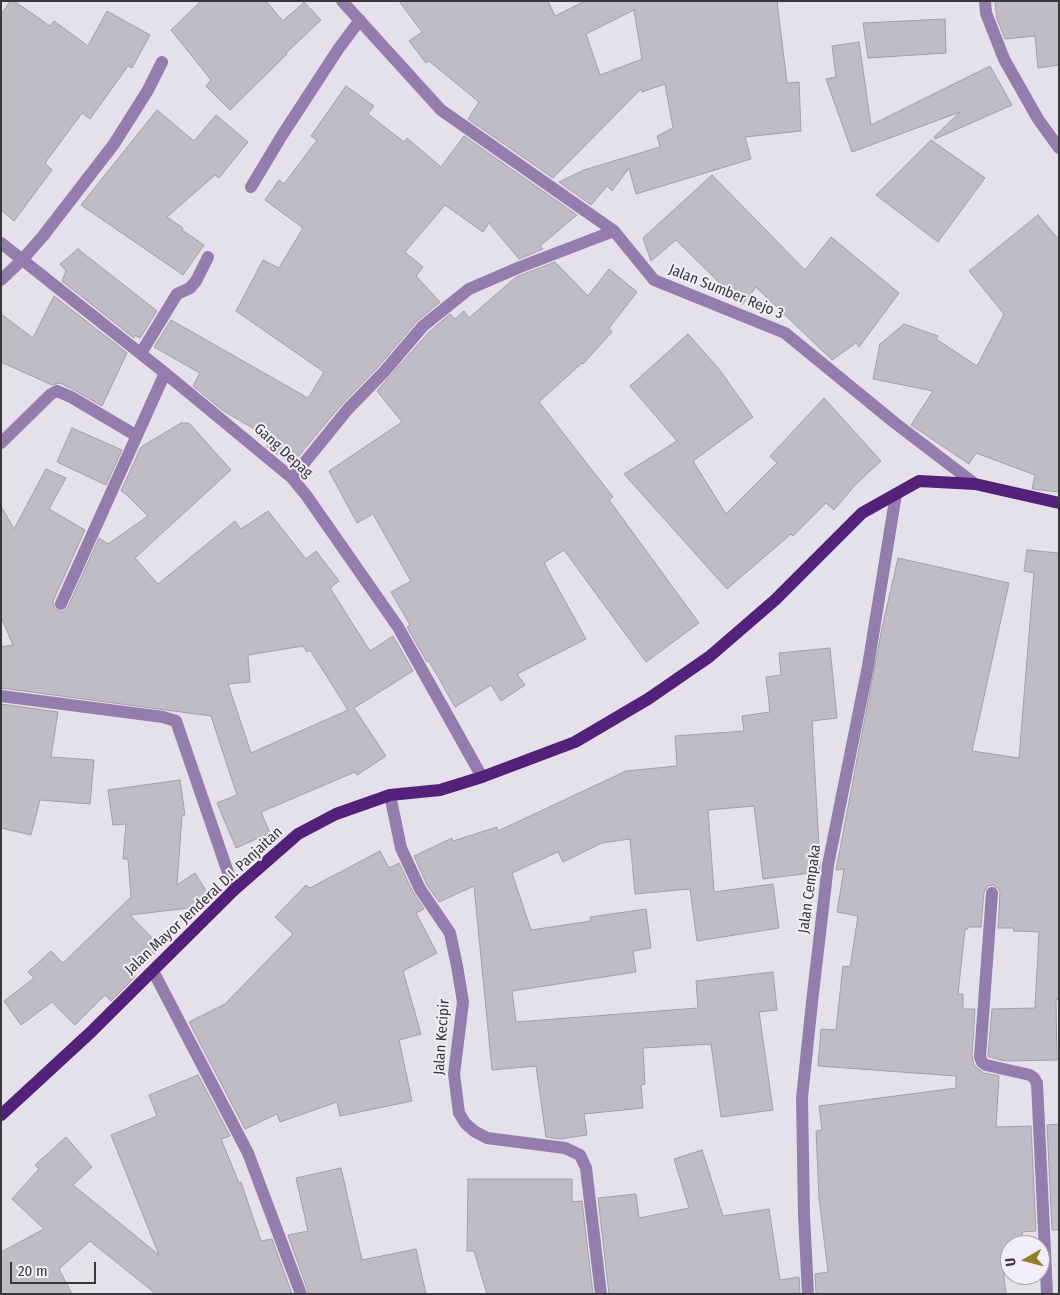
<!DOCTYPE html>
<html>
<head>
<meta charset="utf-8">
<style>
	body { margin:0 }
	#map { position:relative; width:1060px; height:1295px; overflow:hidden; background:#e5e1eb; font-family:"Fira Sans Condensed",sans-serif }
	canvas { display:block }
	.frame { position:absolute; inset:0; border:2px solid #39373b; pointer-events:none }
	.north { position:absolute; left:1000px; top:1235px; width:50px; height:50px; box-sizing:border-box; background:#f2eef8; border:1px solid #a8a5ac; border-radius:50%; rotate:262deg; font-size:14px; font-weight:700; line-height:20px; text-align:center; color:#39373b }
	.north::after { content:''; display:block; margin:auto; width:18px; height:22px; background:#917d24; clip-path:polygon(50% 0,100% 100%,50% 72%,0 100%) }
	.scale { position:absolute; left:10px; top:1262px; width:86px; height:22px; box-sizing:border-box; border:2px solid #39373b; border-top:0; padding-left:6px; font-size:15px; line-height:18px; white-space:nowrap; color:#39373b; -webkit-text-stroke:4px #f2eef8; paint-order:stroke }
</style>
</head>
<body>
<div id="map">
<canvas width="1060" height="1295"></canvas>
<div class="frame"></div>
<div class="north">U</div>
<div class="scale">20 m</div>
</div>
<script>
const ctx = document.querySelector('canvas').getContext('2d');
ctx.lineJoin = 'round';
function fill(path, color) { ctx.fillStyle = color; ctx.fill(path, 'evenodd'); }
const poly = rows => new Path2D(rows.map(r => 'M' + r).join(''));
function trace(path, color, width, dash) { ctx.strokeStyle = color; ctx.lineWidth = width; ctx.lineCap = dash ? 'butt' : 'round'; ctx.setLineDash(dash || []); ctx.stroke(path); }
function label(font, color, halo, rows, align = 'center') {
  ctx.font = font + ' "Fira Sans Condensed",sans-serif'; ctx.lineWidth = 4; ctx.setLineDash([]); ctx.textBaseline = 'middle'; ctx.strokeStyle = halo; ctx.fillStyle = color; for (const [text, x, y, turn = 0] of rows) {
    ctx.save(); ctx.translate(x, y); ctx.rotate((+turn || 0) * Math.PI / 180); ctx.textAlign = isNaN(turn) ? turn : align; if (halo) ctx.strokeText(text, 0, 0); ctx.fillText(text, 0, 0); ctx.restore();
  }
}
const building = poly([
	[10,1,14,1,50,26,54,21,88,46,107,11,150,35,132,68,128,66,90,119,82,113,45,163,52,170,14,221,1,210,1,15,10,1],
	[201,1,266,1,283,21,304,2,321,20,286,53,287,54,230,110,206,86,211,80,171,30,201,1],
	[399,1,548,1,555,16,585,1,777,1,787,83,799,82,801,131,745,137,751,159,636,194,629,168,612,191,607,186,591,205,559,182,584,170,660,147,657,136,673,128,665,84,642,92,641,89,553,178,468,119,479,102,429,61,426,63,409,41,422,32,399,1],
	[634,10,642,59,600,75,586,34,634,10],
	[995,1,1059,1,1059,65,1038,68,1035,36,1005,39,997,19,995,1],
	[945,19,946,53,868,58,863,23,945,19],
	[859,42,871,125,990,66,1012,105,935,139,934,137,960,112,852,152,826,79,836,77,832,46,859,42],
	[346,86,374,106,368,114,404,142,407,138,441,167,464,136,577,215,540,246,543,249,519,259,489,223,483,232,445,205,405,252,423,267,416,276,440,302,417,321,378,367,342,404,292,464,267,447,268,437,222,410,193,386,200,373,154,347,171,320,308,398,324,372,236,311,263,260,279,268,303,228,265,200,279,180,284,184,317,140,311,136,346,86],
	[157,110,194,141,216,115,248,142,219,178,215,175,167,217,183,228,182,230,204,245,183,275,81,205,157,110],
	[931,140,985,178,938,242,876,195,931,140],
	[712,175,805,270,831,237,899,293,859,347,856,343,832,360,756,287,742,305,676,240,651,261,643,238,712,175],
	[1038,215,1059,240,1059,492,1032,489,1035,475,976,453,969,464,911,425,933,391,873,379,880,344,904,324,938,336,936,339,977,366,1004,314,969,271,1038,215],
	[78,249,157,311,140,338,135,335,134,338,62,281,66,271,60,264,78,249],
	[555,262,588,296,609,269,637,292,609,328,612,332,583,364,582,363,539,402,613,497,609,500,699,623,646,662,564,550,544,563,586,639,517,674,525,685,501,701,491,685,455,707,429,661,427,662,407,627,410,625,391,592,411,581,373,514,357,523,329,471,402,422,377,391,429,332,450,314,455,319,464,311,469,318,516,277,555,262],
	[54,296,127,353,102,406,74,390,60,383,52,385,1,362,1,314,33,338,54,296],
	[688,334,719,369,753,417,693,461,726,514,777,463,770,456,824,398,881,461,856,484,834,510,826,503,793,536,791,534,727,589,624,474,677,441,630,386,688,334],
	[181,423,189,423,231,470,135,558,158,584,235,521,241,529,268,511,306,559,316,551,339,581,330,588,370,651,393,636,413,671,354,708,386,756,357,775,355,772,261,812,270,833,236,848,217,803,237,795,211,716,1,688,1,647,13,645,1,617,1,506,14,529,46,469,66,478,49,509,85,530,53,601,55,609,61,612,65,611,68,607,99,538,108,544,148,516,126,494,121,491,141,447,181,423],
	[303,646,307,652,310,650,348,710,251,753,228,684,250,682,248,655,303,646],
	[72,428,122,450,106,485,57,462,72,428],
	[1027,550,1059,553,1059,1000,1056,999,1057,1060,1005,1061,989,1057,988,1056,992,1009,1035,1008,1039,932,1014,931,1013,928,998,928,1000,893,999,889,993,885,988,886,984,892,981,927,968,927,968,929,965,929,958,994,963,994,963,1009,975,1009,972,1056,974,1065,984,1073,999,1076,996,1127,1031,1126,1036,1231,1022,1232,1023,1245,1010,1245,1010,1259,1002,1260,1006,1294,816,1294,815,1274,828,1272,819,1198,816,1131,822,1130,819,1106,956,1088,956,1076,818,1066,821,1029,836,1030,843,966,850,967,858,916,837,912,844,869,836,870,882,628,898,558,1009,583,972,751,1019,758,1034,573,1024,571,1027,550],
	[830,648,837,718,812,721,820,864,819,872,763,879,754,806,708,810,714,892,773,884,779,928,697,941,690,889,635,894,630,839,602,843,563,862,558,852,512,873,531,930,591,921,590,917,646,909,651,948,633,951,636,972,512,991,516,1022,698,1008,696,981,773,972,777,1010,759,1012,773,1110,721,1117,711,1044,643,1048,645,1084,641,1085,643,1108,584,1114,587,1135,560,1139,546,1137,536,1066,492,1070,474,886,439,902,427,885,414,856,452,838,453,841,497,827,498,831,626,771,677,766,675,736,744,731,742,716,770,712,766,677,781,675,779,653,830,648],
	[1,704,58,712,51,757,94,760,90,804,40,800,31,835,1,828,1,704],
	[180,780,185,815,182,816,177,885,195,873,212,900,206,906,130,915,161,947,133,975,135,977,111,1001,105,995,75,1025,52,1002,21,1025,4,1001,34,978,28,972,51,951,63,963,131,897,128,859,123,859,126,824,113,825,108,790,180,780],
	[380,851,389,868,399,863,413,892,424,909,416,913,437,953,403,971,421,1034,399,1040,412,1101,340,1116,337,1102,280,1122,277,1114,245,1129,189,1022,225,1004,293,934,275,917,306,885,310,888,380,851],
	[198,1075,230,1136,221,1139,239,1183,241,1182,261,1241,272,1239,292,1294,156,1294,90,1241,59,1269,72,1294,1,1294,1,1252,44,1229,12,1199,39,1169,35,1165,66,1137,92,1167,73,1185,159,1255,111,1135,157,1116,149,1095,198,1075],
	[1059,1124,1059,1230,1052,1230,1047,1125,1059,1124],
	[702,1150,723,1216,769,1209,780,1280,799,1277,800,1294,609,1294,598,1198,636,1194,639,1218,689,1208,674,1159,702,1150],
	[341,1168,362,1260,416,1249,426,1294,309,1294,288,1235,308,1231,296,1178,341,1168],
	[468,1179,572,1179,572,1202,582,1201,593,1294,487,1294,474,1251,467,1251,468,1179]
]);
fill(building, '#c0bcc6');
trace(building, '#a29ea8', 1);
trace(poly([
	[342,1,441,110,614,231,654,280,785,333,895,423,975,484],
	[985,1,986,13,1004,59,1038,119,1059,148],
	[251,187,281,137,339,48,360,20],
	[1,243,165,373,292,478,306,495,398,627,482,777],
	[1,280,22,260,43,236,114,144,148,90,162,62],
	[141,353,177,294,190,288,196,281,208,257],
	[1,443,51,394,57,391,71,397,137,436],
	[292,478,348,409,384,372,423,326,469,289,520,267,614,231],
	[61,604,165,373],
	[1,696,163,717,176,721,234,890],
	[390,795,401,848,420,889,450,933,457,966,463,1002,454,1074,459,1113,465,1123,474,1131,487,1138,565,1148,580,1155,586,1168,601,1294],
	[992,893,980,1057,982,1062,986,1065,1030,1075,1034,1078,1037,1083,1047,1294],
	[153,971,248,1153,301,1294],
	[808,1294,804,1215,802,1098,812,1002,828,865,868,666,896,494]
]), '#947cad', 12);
trace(poly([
	[1,1115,91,1032,234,890,298,834,336,814,390,795,440,790,482,777,575,742,648,699,709,657,775,600,862,513,919,481,975,484,1059,503]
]), '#53207a', 12);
label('15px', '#39373b', '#f2eef8', [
	["Jalan Sumber Rejo 3",726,292,22],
	["Gang Depag",283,451,42],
	["Jalan Cempaka",810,889,-82],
	["Jalan Mayor Jenderal D.I. Panjaitan",204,901,-43],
	["Jalan Kecipir",442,1037,-86]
]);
</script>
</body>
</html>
